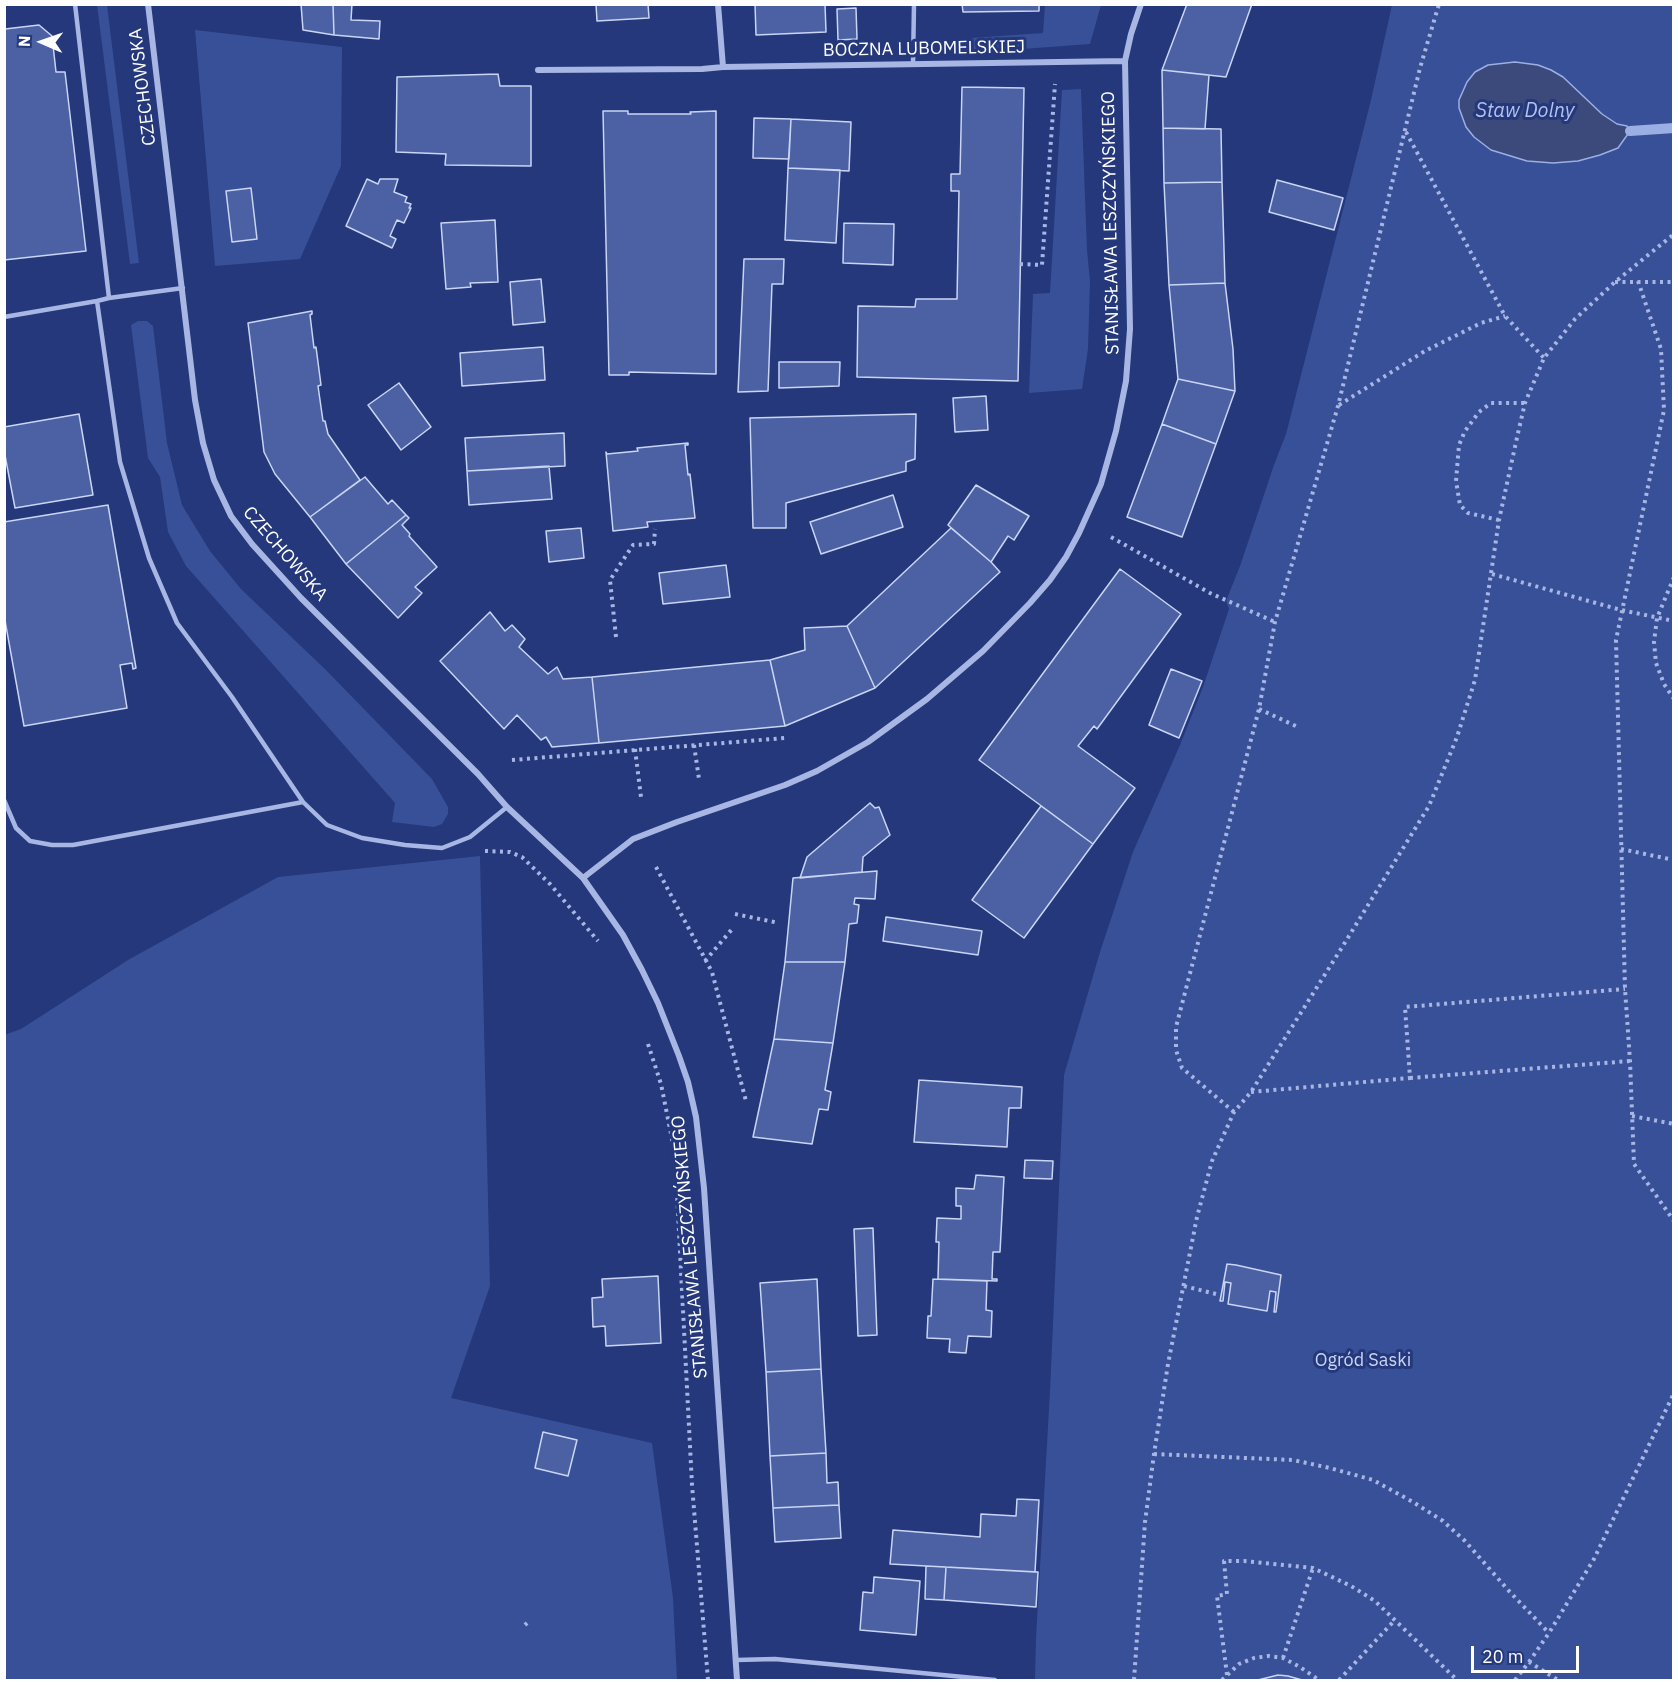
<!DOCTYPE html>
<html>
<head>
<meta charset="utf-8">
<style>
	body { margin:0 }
	#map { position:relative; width:1678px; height:1685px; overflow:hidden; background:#24387b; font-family:"IBM Plex Sans",sans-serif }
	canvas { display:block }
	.frame { position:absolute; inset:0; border:6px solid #fff; pointer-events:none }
	.north { position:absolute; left:12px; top:12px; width:60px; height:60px; -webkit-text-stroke:4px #24387b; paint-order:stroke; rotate:272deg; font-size:16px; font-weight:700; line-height:24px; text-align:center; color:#fff }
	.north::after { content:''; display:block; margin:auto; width:21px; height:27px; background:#fff; clip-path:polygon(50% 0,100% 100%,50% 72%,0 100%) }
	.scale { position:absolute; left:1471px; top:1646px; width:108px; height:27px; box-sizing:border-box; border:3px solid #fff; border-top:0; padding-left:8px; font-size:18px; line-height:21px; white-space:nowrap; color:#fff; -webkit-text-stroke:4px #24387b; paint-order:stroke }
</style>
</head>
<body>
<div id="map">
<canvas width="1678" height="1685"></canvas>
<div class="frame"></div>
<div class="north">N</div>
<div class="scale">20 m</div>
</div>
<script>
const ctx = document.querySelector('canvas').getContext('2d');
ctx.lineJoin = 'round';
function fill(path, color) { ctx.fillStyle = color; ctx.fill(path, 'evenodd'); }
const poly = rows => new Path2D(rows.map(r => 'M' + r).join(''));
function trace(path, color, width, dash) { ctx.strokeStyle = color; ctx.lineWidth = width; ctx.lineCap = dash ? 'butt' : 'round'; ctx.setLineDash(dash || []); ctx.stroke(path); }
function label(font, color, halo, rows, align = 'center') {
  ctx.font = font + ' "IBM Plex Sans",sans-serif'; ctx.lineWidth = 6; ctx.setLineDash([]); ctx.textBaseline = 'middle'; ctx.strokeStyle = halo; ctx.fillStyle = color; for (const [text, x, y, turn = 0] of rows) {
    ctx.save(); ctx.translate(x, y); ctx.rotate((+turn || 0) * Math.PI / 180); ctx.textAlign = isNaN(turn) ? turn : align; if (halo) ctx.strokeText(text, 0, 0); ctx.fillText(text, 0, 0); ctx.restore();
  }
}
fill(poly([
	[97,5,107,5,139,263,130,264],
	[1045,5,1101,5,1090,44,956,54,956,39,1043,33],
	[1392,5,1673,5,1673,1680,1035,1680,1036,1638,1050,1391,1064,1075,1100,952,1133,852,1180,745,1203,687,1229,609,1226,601,1240,566,1274,465,1286,434,1371,100],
	[195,30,342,47,341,166,300,259,215,266],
	[1081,89,1087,250,1090,281,1088,349,1082,389,1029,393,1033,294,1050,293,1062,90],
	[138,321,147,321,153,326,167,443,182,505,210,551,241,589,326,670,432,779,448,807,448,814,442,824,434,827,392,822,395,803,186,566,168,532,160,477,148,458,131,325],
	[480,856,490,1286,451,1398,652,1443,673,1598,677,1680,5,1680,4,1035,21,1029,128,960,278,877]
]), '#385098');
const water = poly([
	[1515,62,1538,65,1551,70,1563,77,1602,114,1617,124,1627,126,1630,131,1618,148,1600,155,1578,161,1553,163,1527,161,1491,150,1474,137,1466,127,1459,108,1459,100,1467,82,1475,72,1488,65,1515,62]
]);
fill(water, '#3b4a7b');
trace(water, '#9cafe5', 1.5);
trace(poly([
	[1630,131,1674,128]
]), '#9cafe5', 10);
const building = poly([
	[301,4,333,4,334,35,303,30,301,4],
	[333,4,352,4,351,20,380,21,379,39,334,35,333,4],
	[596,4,648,4,649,18,597,21,596,4],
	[755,4,825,4,826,32,756,35,755,4],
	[962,4,1039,4,1039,11,963,12,962,4],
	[1187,4,1252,4,1226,77,1162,70,1187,4],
	[856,8,857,39,838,40,837,9,856,8],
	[39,25,52,36,56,72,65,72,86,251,4,260,4,27,5,29,39,25],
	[1162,70,1209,75,1205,129,1163,128,1162,70],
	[498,74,500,86,531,86,531,166,445,165,446,154,396,152,397,77,498,74],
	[962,87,1024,88,1018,381,857,377,858,306,915,307,916,299,957,299,959,191,951,191,951,174,960,174,962,87],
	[603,111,628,111,628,114,691,114,690,112,716,111,716,374,629,372,629,375,609,375,603,111],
	[754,118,791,119,789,159,753,158,754,118],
	[791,119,851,122,849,171,788,168,791,119],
	[1163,128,1221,129,1222,182,1164,183,1163,128],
	[788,168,840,170,836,243,785,240,788,168],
	[367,179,378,184,380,179,398,179,394,192,407,197,405,202,411,204,409,208,411,208,404,223,397,220,390,236,396,239,392,248,346,226,367,179],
	[1277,180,1343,198,1334,230,1269,212,1277,180],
	[1222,182,1225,283,1169,285,1164,183,1222,182],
	[251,188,257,239,232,242,226,191,251,188],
	[495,220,498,282,470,283,471,287,446,289,441,223,495,220],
	[844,223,894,224,893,265,843,263,844,223],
	[744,259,784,259,783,284,772,284,768,391,738,392,744,259],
	[541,279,545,322,513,325,510,282,541,279],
	[1225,283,1233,349,1235,391,1178,379,1169,285,1225,283],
	[312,311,312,314,310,315,314,348,316,347,321,385,318,386,323,421,325,421,328,434,360,480,310,517,275,474,264,452,248,323,312,311],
	[543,347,545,380,462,386,460,353,543,347],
	[779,362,840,362,839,386,779,388,779,362],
	[1178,379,1235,391,1216,444,1162,424,1178,379],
	[399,383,431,427,401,450,368,405,399,383],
	[986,396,988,430,955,432,953,398,986,396],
	[79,414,93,495,15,508,4,450,4,427,79,414],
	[916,414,915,459,906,462,906,471,786,503,786,528,753,528,750,418,916,414],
	[1162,424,1216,444,1182,537,1127,517,1162,424],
	[564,433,565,466,467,471,465,438,564,433],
	[688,443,688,445,685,445,688,475,690,474,695,518,647,522,648,527,613,531,606,452,607,454,638,451,637,448,688,443],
	[549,466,552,499,469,505,467,471,549,466],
	[365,477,388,504,392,500,406,515,346,564,310,517,365,477],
	[976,485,1029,516,1014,540,1008,536,991,562,948,525,976,485],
	[893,495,903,527,821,554,810,522,893,495],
	[108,505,136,668,133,669,132,663,120,665,127,708,24,726,4,615,4,522,108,505],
	[406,515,409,518,402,525,410,534,409,536,437,567,415,587,422,593,398,618,346,564,406,515],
	[581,528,584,558,549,562,546,531,581,528],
	[951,528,991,562,1000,572,875,688,847,626,951,528],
	[726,565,730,597,663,604,659,573,726,565],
	[1120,569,1181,614,1097,729,1094,726,1078,746,1135,788,1093,844,979,760,1120,569],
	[490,612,505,631,512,625,525,639,519,647,548,674,557,667,563,679,592,677,599,743,552,747,546,737,541,740,517,715,504,729,440,661,490,612],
	[847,626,875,688,785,726,770,660,805,650,804,628,847,626],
	[770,660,785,726,599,743,592,677,770,660],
	[1171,669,1202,681,1179,738,1149,725,1171,669],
	[870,803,875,808,879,807,890,835,863,857,862,872,800,878,807,857,870,803],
	[1041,806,1093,844,1024,938,972,900,1041,806],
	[877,871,875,899,855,898,854,904,859,905,857,923,849,924,845,962,785,962,793,878,877,871],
	[886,917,982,931,978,955,883,941,886,917],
	[785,962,845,962,833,1043,774,1039,785,962],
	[774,1039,833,1043,825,1090,831,1092,828,1110,819,1109,812,1144,753,1137,774,1039],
	[919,1080,1022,1087,1021,1108,1009,1108,1007,1147,914,1142,919,1080],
	[1025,1160,1053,1161,1052,1179,1024,1178,1025,1160],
	[976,1175,1004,1177,1000,1252,993,1252,992,1279,997,1279,997,1281,938,1279,939,1242,936,1242,937,1218,961,1219,961,1206,956,1206,956,1188,974,1189,976,1175],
	[873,1228,877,1335,858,1336,854,1229,873,1228],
	[1227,1264,1236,1265,1281,1275,1276,1312,1274,1312,1276,1292,1270,1291,1267,1311,1228,1304,1231,1283,1225,1282,1223,1301,1220,1301,1227,1264],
	[658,1276,661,1343,606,1346,605,1326,593,1327,592,1298,603,1297,602,1279,658,1276],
	[817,1279,821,1369,766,1372,760,1283,817,1279],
	[933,1279,987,1281,986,1310,992,1311,991,1337,968,1336,966,1353,949,1352,950,1339,927,1338,928,1316,931,1316,933,1279],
	[821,1369,826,1453,770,1456,766,1372,821,1369],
	[543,1432,577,1440,568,1476,535,1468,543,1432],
	[826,1453,827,1483,838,1482,839,1505,773,1508,770,1456,826,1453],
	[1017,1499,1039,1500,1035,1572,890,1564,893,1530,980,1537,981,1514,1016,1516,1017,1499],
	[839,1505,841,1538,775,1542,773,1508,839,1505],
	[926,1566,946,1567,944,1600,925,1599,926,1566],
	[946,1567,1038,1572,1036,1607,944,1600,946,1567],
	[874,1577,920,1581,916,1635,860,1630,863,1592,873,1593,874,1577],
	[1278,1675,1288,1676,1302,1680,1258,1680,1278,1675]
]);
fill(building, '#4c61a4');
trace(building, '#cad5f4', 1.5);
trace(poly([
	[1406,132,1505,316,1544,358],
	[1020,264,1042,265,1055,84],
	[1638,281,1661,349,1664,410,1616,640,1625,989,1630,1061,1634,1164,1674,1221],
	[1615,282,1674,282],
	[1339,405,1425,351,1481,323,1505,316],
	[1499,520,1468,513,1460,505,1456,481,1459,445,1465,431,1479,412,1491,403,1525,403],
	[1111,537,1210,593,1275,622],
	[1492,574,1621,610,1674,621],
	[1674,577,1657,618,1654,642,1656,663,1664,684,1674,699],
	[616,637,610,580,633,545,654,544,655,529],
	[1259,709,1298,727],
	[694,745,699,779],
	[635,749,641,797],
	[512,760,785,738],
	[1621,849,1674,860],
	[485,851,510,852,522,857,550,884,598,941],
	[656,867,712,972,746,1101],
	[735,914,779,923],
	[705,961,733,928],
	[648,1044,661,1084,675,1154,692,1485,708,1680],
	[1410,1078,1630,1061],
	[1251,1092,1410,1078,1405,1007,1625,989],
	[1234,1112,1182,1068,1176,1050,1176,1027,1259,709,1275,622,1338,406,1420,68,1439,4],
	[1632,1116,1674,1124],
	[1184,1286,1216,1294],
	[1154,1454,1293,1460,1330,1468,1373,1480,1413,1502,1443,1521,1465,1541,1509,1591,1549,1633],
	[525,1625,527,1623],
	[1283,1658,1313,1568],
	[1529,1662,1549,1633,1594,1559,1674,1393],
	[1227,1675,1217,1596,1227,1594,1224,1561,1244,1561,1313,1568,1351,1586,1375,1601,1457,1680],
	[1134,1680,1145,1522,1154,1454,1168,1364,1197,1217,1212,1161,1234,1112,1251,1092,1341,949,1429,806,1457,737,1475,680,1499,520,1518,433,1525,403,1544,358,1575,319,1615,282,1674,234],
	[1222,1680,1239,1664,1254,1658,1269,1656,1283,1658,1300,1667,1319,1680],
	[1339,1680,1394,1621],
	[1515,1680,1529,1662,1558,1680]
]), '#a8b6e4', 4, [3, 4.5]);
trace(poly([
	[913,64,914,4],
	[109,298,183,288],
	[4,317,97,301],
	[4,800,16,828,30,841,52,845,73,845,303,802,232,697,177,623,149,558,120,462,97,301,109,298,75,4],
	[303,802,327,825,362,838,405,845,442,848,470,837,507,807],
	[736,1660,775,1659,995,1680]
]), '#a8b6e4', 4.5);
trace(poly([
	[148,4,195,400,203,443,214,480,231,516,252,544,301,598,478,774,507,807,583,878,623,935,642,970,658,1003,679,1056,688,1082,696,1117,704,1188,737,1680],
	[718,4,723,67,1125,61],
	[538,70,702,69,723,67],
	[583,878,633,839,677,822,785,785,817,771,868,742,927,699,983,651,1030,603,1050,580,1066,557,1079,533,1101,484,1116,431,1126,381,1130,329,1125,61,1131,34,1141,4]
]), '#a8b6e4', 6);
label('18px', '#fff', '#24387b', [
	["BOCZNA LUBOMELSKIEJ",924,49,-1],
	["CZECHOWSKA",143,87,-97],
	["STANISŁAWA LESZCZYŃSKIEGO",1111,223,-91],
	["CZECHOWSKA",285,554,49],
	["STANISŁAWA LESZCZYŃSKIEGO",690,1247,-95]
]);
label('18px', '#cad5f4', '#24387b', [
	["Ogród Saski",1363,1361]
]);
label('italic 20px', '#b3c1ec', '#24387b', [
	["Staw Dolny",1525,111]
]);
</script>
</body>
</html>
